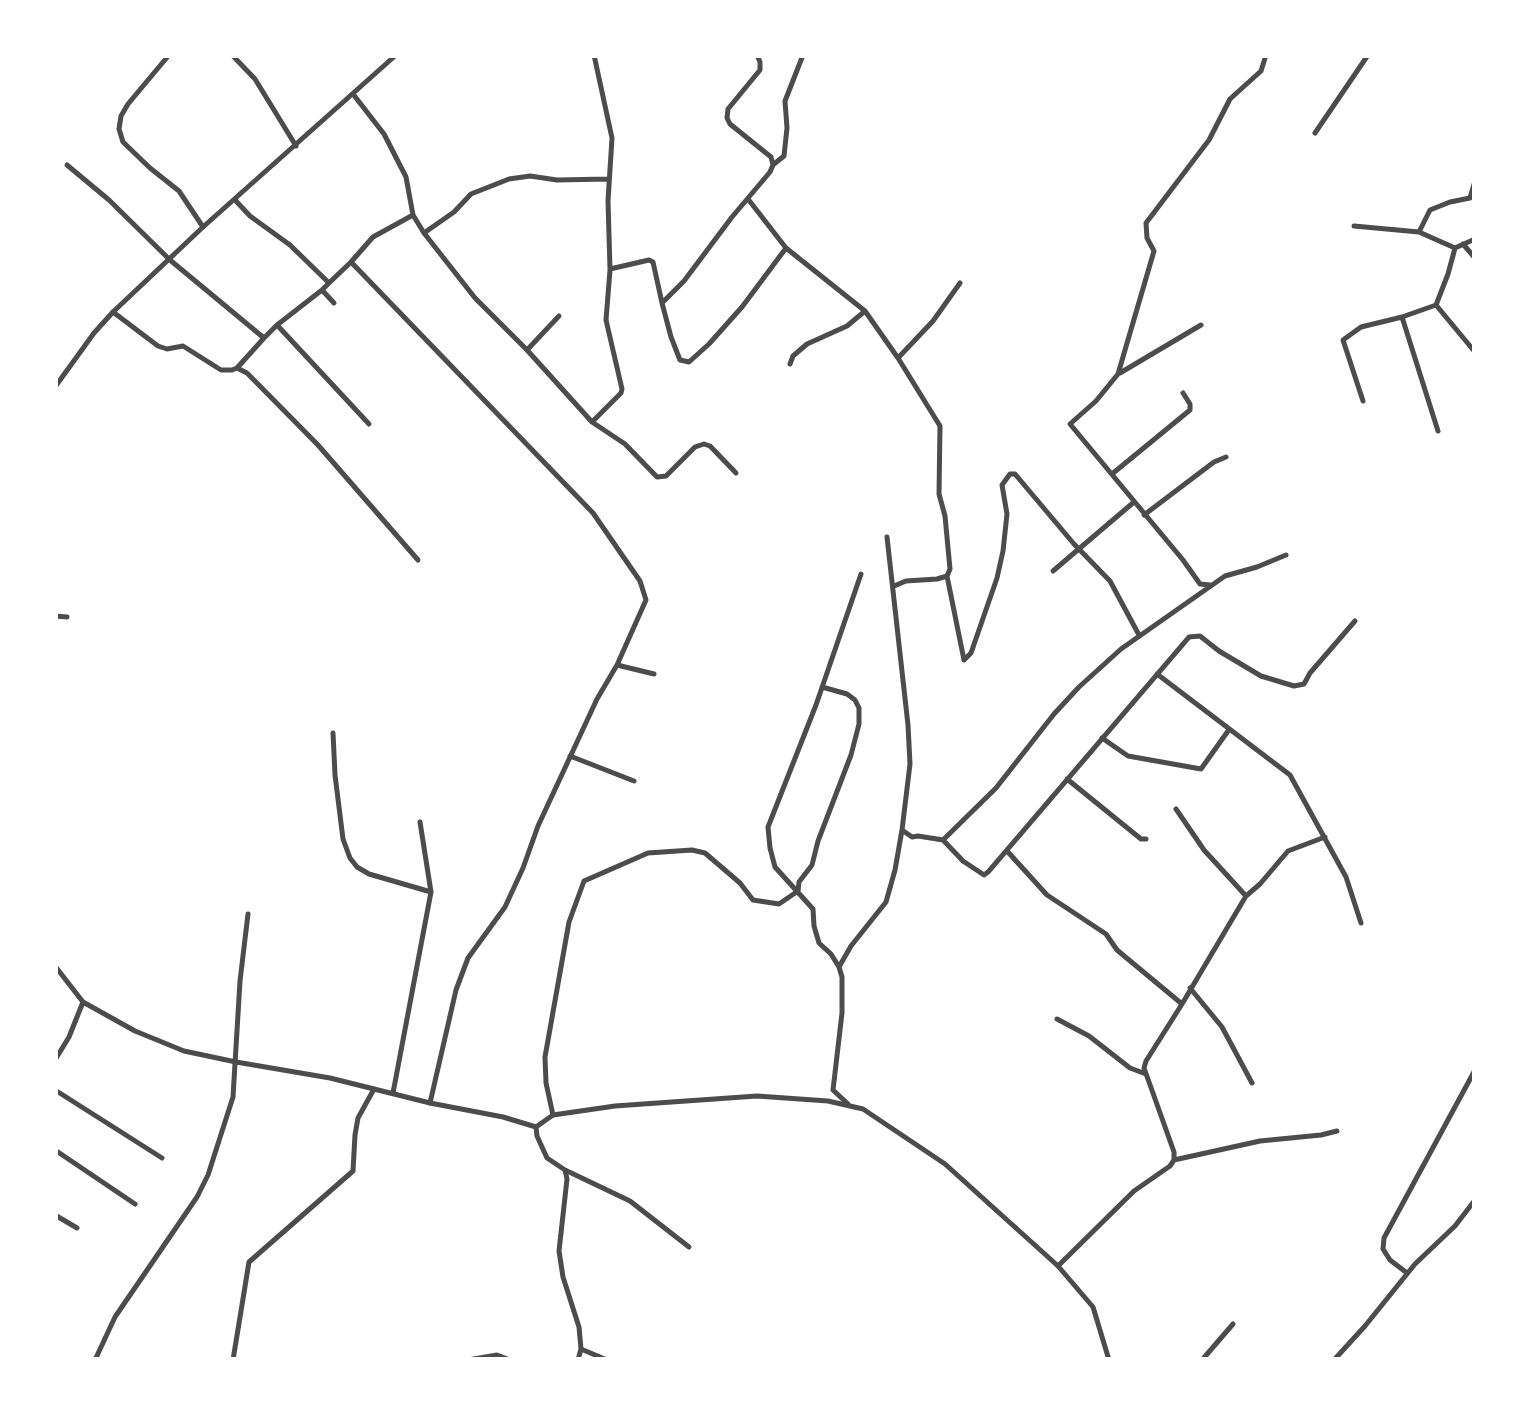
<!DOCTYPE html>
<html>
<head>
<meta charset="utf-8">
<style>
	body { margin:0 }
	#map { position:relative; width:1530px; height:1415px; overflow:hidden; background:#fff; font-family:Mulish,sans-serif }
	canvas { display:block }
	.frame { position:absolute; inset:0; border:58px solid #fff; pointer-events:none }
</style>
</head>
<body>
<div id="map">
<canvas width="1530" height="1415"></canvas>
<div class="frame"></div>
</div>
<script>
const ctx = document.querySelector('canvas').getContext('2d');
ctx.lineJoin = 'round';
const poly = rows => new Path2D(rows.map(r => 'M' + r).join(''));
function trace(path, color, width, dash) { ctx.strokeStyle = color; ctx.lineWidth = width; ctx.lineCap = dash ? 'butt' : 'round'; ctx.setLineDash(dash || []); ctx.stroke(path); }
trace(poly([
	[169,55,128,104,121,116,119,129,123,142,150,168,179,191,203,227],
	[232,55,255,79,296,146],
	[594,55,612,138,608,201,610,269,649,260,653,262,662,303],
	[757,55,760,62,760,70,728,109,727,118,730,124,771,157,773,165,770,172,732,217,684,281,662,303,671,337,680,360,689,362,709,344,742,307,786,248,865,311,898,358,940,426,939,494,945,516,950,569,947,576,964,660,971,653,997,578,1003,551,1007,514,1002,485,1010,474,1015,474,1074,544,1110,581,1139,635],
	[353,94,384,134,406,177,413,215],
	[1315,133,1368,55],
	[1475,136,1475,160],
	[774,164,784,156,787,128,785,101,803,55],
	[67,165,109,200,170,260,264,338,277,325,369,424],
	[748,199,786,248],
	[235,200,250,216,290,245,329,283,322,290],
	[1354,226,1419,232,1455,248],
	[1419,232,1430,210,1450,202,1470,198,1475,181],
	[424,233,454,212,471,194,509,179,530,176,557,180,608,179],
	[1463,244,1475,258],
	[351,262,373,237,413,215,424,233,475,298,527,350],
	[329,283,351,262,593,513,640,581,646,600,617,665,597,699,538,826,523,868,505,907,468,958,456,990,430,1103],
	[1436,305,1475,352],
	[113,312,158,346,167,349,183,346,221,370,232,370,237,368],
	[559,316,527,350,592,422,625,444,657,477,666,476,695,447,704,444,710,446,736,473],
	[1402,317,1438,431],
	[277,325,322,290,334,303],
	[264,338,237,368,247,373,318,445,418,560],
	[898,358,933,321,960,283],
	[790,364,793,356,807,344,847,326,865,311],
	[1120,373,1201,325],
	[1363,401,1343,340,1361,327,1402,317,1436,305,1448,274,1455,248,1475,239],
	[592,422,621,393,622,389,606,320,610,270],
	[1112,474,1190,410,1190,404,1183,393],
	[1144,515,1214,462,1226,457],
	[887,537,908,725,910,764,902,830],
	[1053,571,1134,502],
	[1210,585,1200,584,1183,560,1070,424,1096,401,1118,374,1154,251,1147,238,1146,223,1209,140,1230,99,1261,71,1266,55],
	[894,586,906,581,937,579,947,576],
	[55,616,67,617],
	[617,665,654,674],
	[1157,674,1290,775,1346,877,1361,923],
	[333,733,335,775,343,839,350,858,357,867,369,874,431,892],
	[1102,738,1128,756,1201,769,1228,731],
	[570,756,634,781],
	[1067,779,1141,839,1146,839],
	[1176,809,1204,850,1246,896],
	[943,840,963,861,984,875,988,872,1189,637,1200,636,1219,651,1261,676,1294,686,1304,684,1310,673,1355,621],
	[1007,851,1047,895,1106,934,1117,950,1182,1004,1146,1061,1144,1068,1174,1152,1174,1160,1170,1166,1134,1191,1058,1266],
	[839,967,851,946,886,902,895,870,902,830,912,837,918,836,943,840,996,788,1054,714,1079,687,1121,649,1225,576,1257,567,1286,555],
	[1190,988,1222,1027,1252,1083],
	[1182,1004,1246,896,1260,884,1288,851,1325,837],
	[1057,1019,1089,1036,1130,1068,1146,1074],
	[55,1060,69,1037,83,1002],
	[55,1090,162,1158],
	[393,1093,431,892,420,822],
	[848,1104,833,1090,842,1013,842,977,839,967,831,954,819,943,814,926,813,909,775,867,770,848,768,827,816,705,861,574],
	[553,1115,546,1083,545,1057,569,922,584,881,648,853,692,850,705,853,740,883,753,900,779,904,798,891,799,882,812,865,818,841,851,755,859,724,859,708,855,700,847,694,822,687],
	[536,1127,537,1136,547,1158,565,1170,567,1179,559,1251,563,1277,579,1327,581,1349,578,1360],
	[55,1150,135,1204],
	[1174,1160,1260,1141,1321,1135,1337,1131],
	[565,1170,630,1201,689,1247],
	[55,1215,77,1228],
	[1407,1273,1390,1260,1383,1249,1384,1238,1475,1070],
	[581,1349,607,1360],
	[95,1360,115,1317,197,1197,208,1175,233,1097,240,981,248,914],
	[233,1360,249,1262,353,1171,355,1135,358,1118,374,1089],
	[468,1360,497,1355,510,1360],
	[1202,1360,1233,1324],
	[1334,1360,1365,1326,1415,1264,1455,1226,1475,1200]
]), '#4c4c4c', 5);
trace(poly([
	[55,387,94,333,113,312,203,227,396,55],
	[55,966,83,1002,135,1031,184,1051,236,1062,330,1078,430,1103,503,1117,536,1127,553,1115,615,1106,757,1096,828,1101,863,1109,945,1164,1058,1266,1093,1307,1109,1360]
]), '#4c4c4c', 5);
</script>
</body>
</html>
